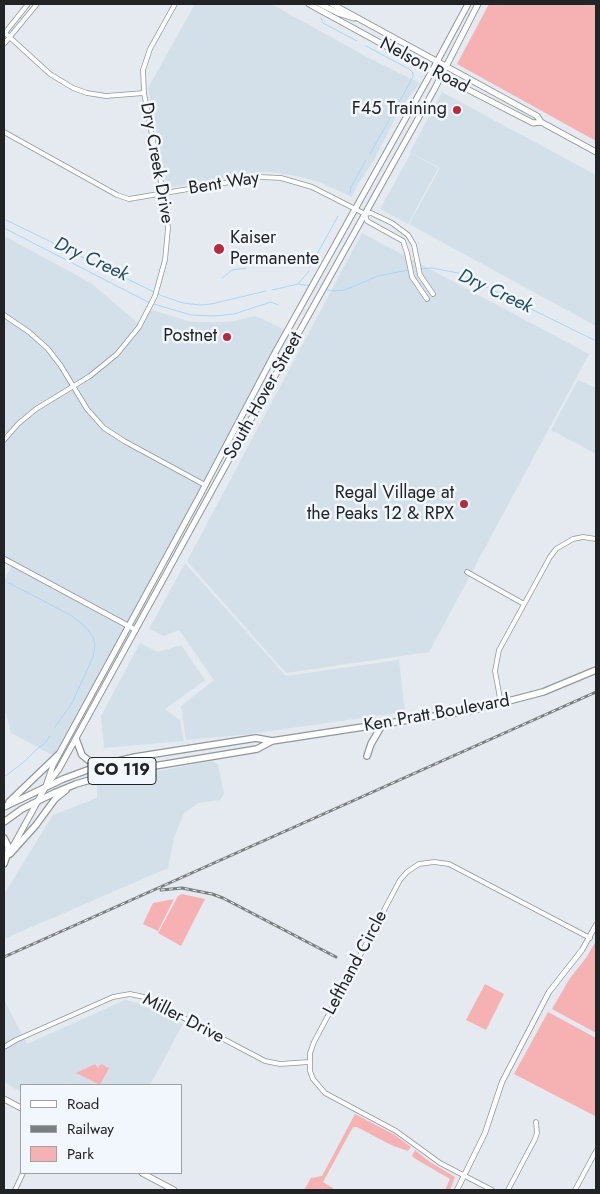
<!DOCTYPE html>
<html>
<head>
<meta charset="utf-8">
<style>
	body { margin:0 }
	#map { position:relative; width:600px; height:1194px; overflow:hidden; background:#e4eaef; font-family:Jost,sans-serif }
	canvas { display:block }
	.frame { position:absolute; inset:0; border:5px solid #212325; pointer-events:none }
	.legend { position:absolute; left:20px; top:1084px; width:162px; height:90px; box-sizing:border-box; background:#f1f7fc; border:1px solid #9ea2a6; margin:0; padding:6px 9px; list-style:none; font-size:15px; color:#212325 }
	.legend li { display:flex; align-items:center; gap:10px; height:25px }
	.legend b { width:25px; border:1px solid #9ea2a6 }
</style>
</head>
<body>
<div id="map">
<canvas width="600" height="1194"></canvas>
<div class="frame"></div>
<ul class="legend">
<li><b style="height:6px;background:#fff"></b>Road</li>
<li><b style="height:6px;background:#7a7e81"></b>Railway</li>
<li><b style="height:14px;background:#f6b2b2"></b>Park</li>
</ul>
</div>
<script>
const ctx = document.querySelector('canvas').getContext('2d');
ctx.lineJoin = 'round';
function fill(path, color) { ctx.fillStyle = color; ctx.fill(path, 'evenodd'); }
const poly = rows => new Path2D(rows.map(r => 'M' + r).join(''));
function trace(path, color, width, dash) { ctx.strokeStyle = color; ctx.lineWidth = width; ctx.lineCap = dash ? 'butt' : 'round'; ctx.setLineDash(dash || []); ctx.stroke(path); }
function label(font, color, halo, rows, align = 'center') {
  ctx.font = font + ' Jost,sans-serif'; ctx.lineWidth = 5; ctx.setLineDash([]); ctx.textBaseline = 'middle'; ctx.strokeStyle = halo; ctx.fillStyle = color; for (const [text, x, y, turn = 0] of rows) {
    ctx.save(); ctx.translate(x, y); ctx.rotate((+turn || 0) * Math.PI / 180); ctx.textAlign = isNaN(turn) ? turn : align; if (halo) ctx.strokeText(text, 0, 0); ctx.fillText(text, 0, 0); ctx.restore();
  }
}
fill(poly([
	[195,4,271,4,369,58,420,83,400,109,375,158,357,186,352,197,319,182,301,177,271,172,259,172,167,188,148,88],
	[442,92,596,175,596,326,409,224,440,168,410,152],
	[411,153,438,168,408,224,380,209],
	[362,233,589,354,429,652,286,673,187,561],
	[4,236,91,283,140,325,149,309,191,322,228,322,256,316,287,331,56,757,11,733,6,713,4,713,4,581,13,564,4,559],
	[578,380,596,388,596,454,551,430],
	[185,563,286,676,399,660,405,712,242,735,186,740,181,706,214,680,179,630,164,636,149,629],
	[140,643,158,652,181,645,205,680,165,709,180,720,184,741,104,748,101,716],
	[212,761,218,764,224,794,220,800,198,803,184,813,174,838,168,868,4,939,4,894,53,815,97,798,97,782],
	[4,1000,27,1044,125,1000,137,1003,183,1024,150,1085,21,1085,21,1092,4,1082]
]), '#d3e0e9');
fill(poly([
	[489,4,596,4,596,141,457,64],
	[182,894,205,899,181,946,158,933,178,896],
	[174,899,158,931,143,924,153,903],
	[596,941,596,1033,552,1009,570,978,586,958],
	[485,984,504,994,486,1030,466,1020],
	[548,1012,596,1038,595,1116,514,1074],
	[95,1064,98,1068,101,1064,109,1068,100,1085,76,1073],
	[355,1114,395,1135,411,1147,408,1151,391,1145,357,1127,353,1127,323,1182,333,1188,334,1190,304,1190,311,1178,322,1176],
	[415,1150,430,1162,455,1177,450,1190,445,1190,450,1179,414,1158,412,1156]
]), '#f6b2b2');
trace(poly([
	[321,18,323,23,357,41],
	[366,46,409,69,413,73,413,77,370,154],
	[350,193,351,187,366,160],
	[4,219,154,292],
	[4,228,150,303],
	[310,267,338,216],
	[420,269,432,268,458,273,596,341],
	[222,278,232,270,246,268],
	[298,284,309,271],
	[324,289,333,291,345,290,378,276,409,270],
	[272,290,298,284,311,286],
	[157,294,183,303,200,305,211,304,266,291],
	[154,304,191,315,214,316,234,314,271,302,278,305],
	[9,583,72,616,86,627,93,637,95,645,93,657,72,703,55,727],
	[4,777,24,762,36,750,46,742,50,736]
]), '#a3d8fc', 1);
const minor = poly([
	[4,32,50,74,73,88,87,93,106,96,144,93],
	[4,34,28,4],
	[4,44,37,4],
	[4,132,117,195,129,199,260,177,281,178,312,187,365,214,371,213,392,223,408,235,414,245,420,275,433,294],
	[365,214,367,221,403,241,407,253,412,277,427,299],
	[4,315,29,332,48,349,61,366,87,409,104,428,124,441,205,485],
	[4,440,18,424,36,409,90,376,117,354,139,327,155,296,165,260,168,228,163,193,144,93,143,70,150,49,175,4],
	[467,572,524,604],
	[501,704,495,671,499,650,550,557,556,549,573,539,583,537,596,539],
	[4,1047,16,1040,113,997,130,994,144,997,265,1061,280,1064,309,1062],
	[15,1190,23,1173],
	[492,1190,440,1163,396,1131,325,1093,313,1079,310,1071,310,1053,314,1042,400,880,407,872,419,864,434,862,449,864,590,938],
	[508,1190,535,1139,537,1133,536,1122],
	[575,1190,596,1151]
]);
const tertiary = poly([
	[4,559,136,630],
	[457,1190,485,1133,502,1082,549,992,582,950,596,925]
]);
const secondary = poly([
	[309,4,426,68,533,123,541,122],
	[320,4,338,13,354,18],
	[332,4,537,116,541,122,596,152],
	[49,782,59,769,288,352,434,90,478,4],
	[11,850,46,786,53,765,199,497,276,351,432,71,468,4],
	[4,1099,21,1108],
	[142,1173,174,1190]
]);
const trunk = poly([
	[76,739,82,755,88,760,101,765],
	[367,756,371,744,382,725],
	[9,802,58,755],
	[4,807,63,779,101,765,135,757,256,738,272,741],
	[4,822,22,809,54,793,76,784,118,772,257,749,272,741,474,710,543,692,596,670],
	[4,838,8,846,8,852,4,864],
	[10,854,36,825,55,799,66,790]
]);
trace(minor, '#91979b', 5.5);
trace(tertiary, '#91979b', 6);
trace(secondary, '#91979b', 7);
trace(trunk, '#91979b', 8);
trace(minor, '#fff', 4);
trace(tertiary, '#fff', 4.5);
trace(secondary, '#fff', 5);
trace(trunk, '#fff', 5.5);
const rail = poly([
	[161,890,182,888,212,894,223,898,336,957],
	[4,957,596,692]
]);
trace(rail, '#7a7e81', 3);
trace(rail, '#f1f7fc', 1, [4]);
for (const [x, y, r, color] of [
	[457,110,5,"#ba293c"],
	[219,249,6,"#ba293c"],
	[227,337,5,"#ba293c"],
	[464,504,5,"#ba293c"]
]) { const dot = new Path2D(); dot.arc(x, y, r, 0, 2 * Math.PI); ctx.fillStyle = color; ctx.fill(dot); trace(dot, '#f1f7fc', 2); }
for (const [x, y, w] of [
	[122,771,68]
]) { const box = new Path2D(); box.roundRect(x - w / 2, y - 13.5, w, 27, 4); ctx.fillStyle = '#f1f7fc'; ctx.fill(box); trace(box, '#212325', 1); }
label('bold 16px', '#212325', null, [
	["CO 119",122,771]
]);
label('18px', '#212325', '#f1f7fc', [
	["Nelson Road",424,66,28],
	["Dry Creek Drive",156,163,80],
	["Bent Way",224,184,-9],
	["South Hover Street",264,396,-61],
	["Ken Pratt Boulevard",437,714,-10],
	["Lefthand Circle",356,963,-62],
	["Miller Drive",183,1019,27]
]);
label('18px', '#212325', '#f1f7fc', [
	["F45 Training",447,110],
	["Kaiser",230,239,"left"],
	["Permanente",230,260,"left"],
	["Postnet",217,337],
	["Regal Village at",454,494],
	["the Peaks 12 & RPX",454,515]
], 'right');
label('italic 19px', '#244c65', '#f1f7fc', [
	["Dry Creek",91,260,25],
	["Dry Creek",495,292,25]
]);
</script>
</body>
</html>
